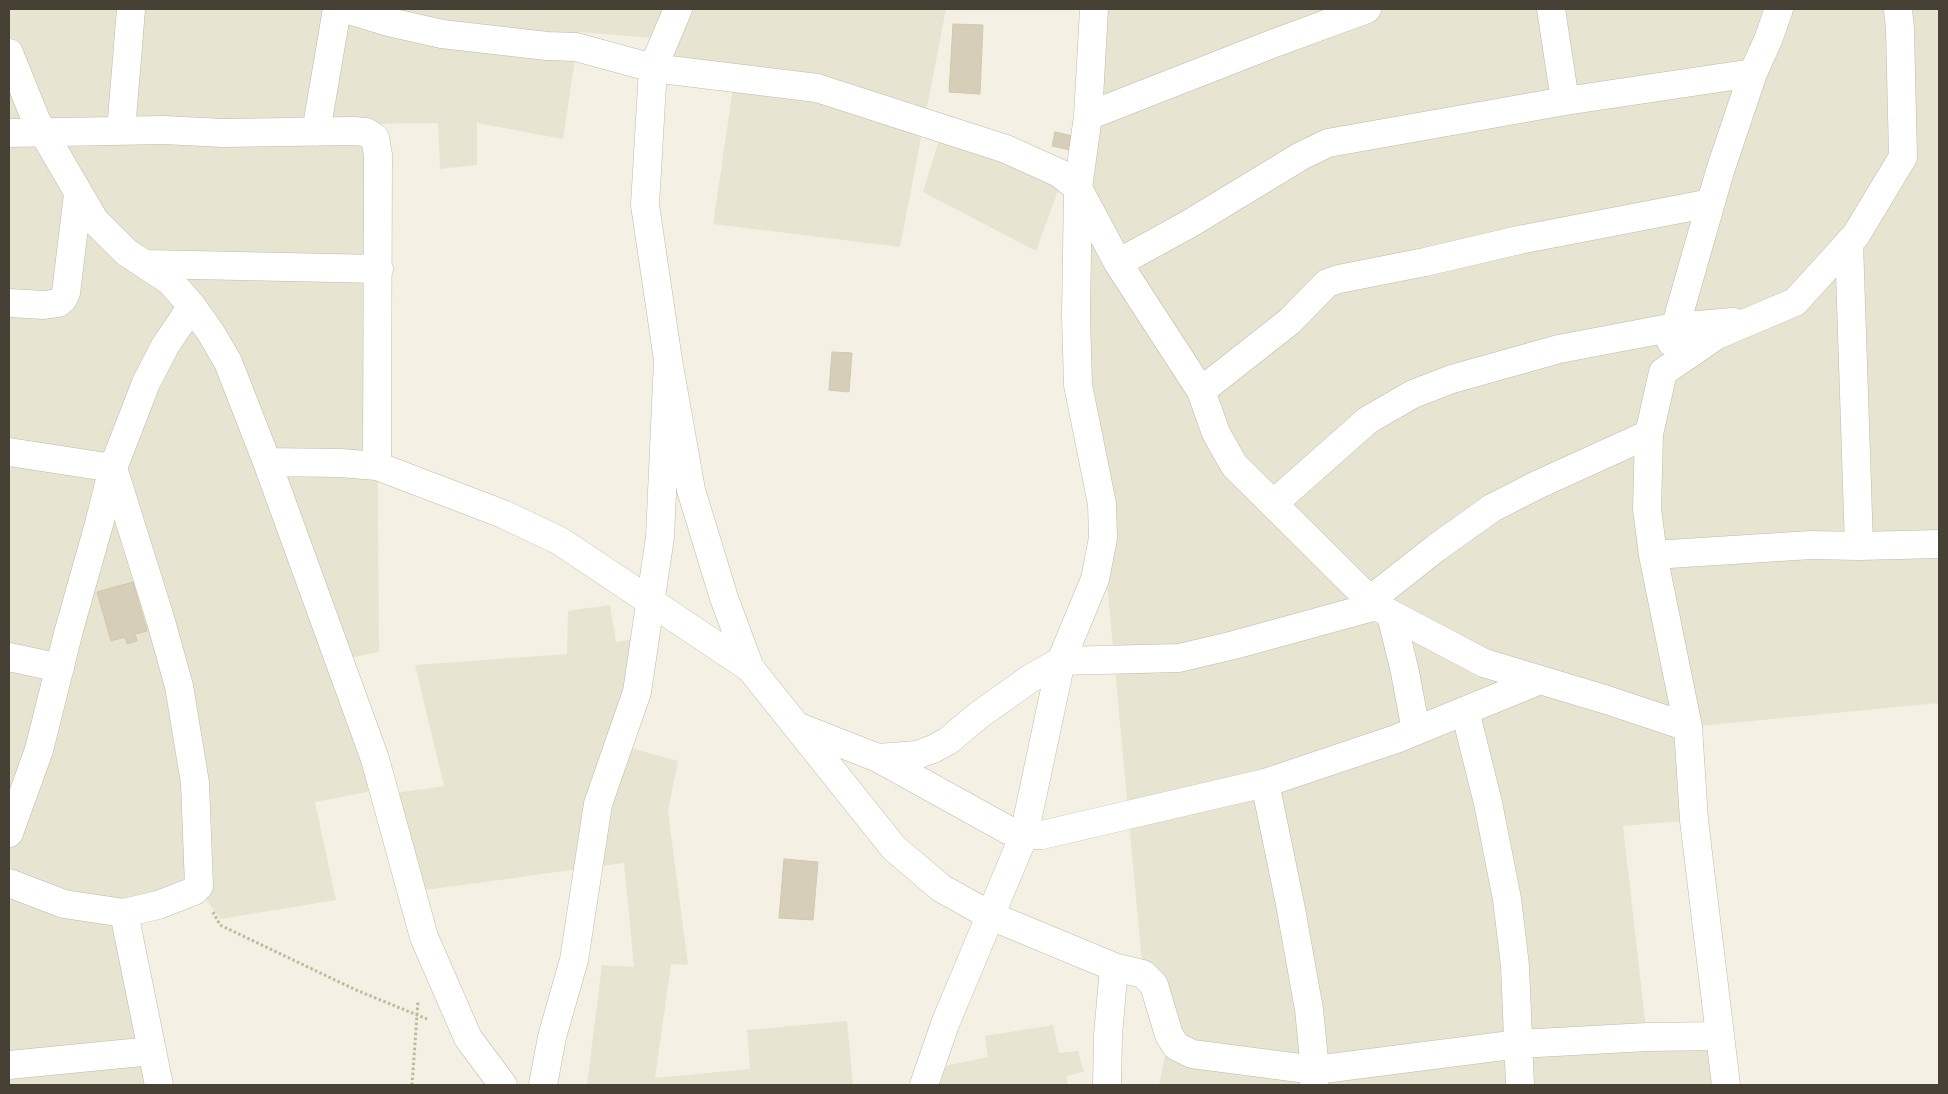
<!DOCTYPE html>
<html>
<head>
<meta charset="utf-8">
<style>
	body { margin:0 }
	#map { position:relative; width:1948px; height:1094px; overflow:hidden; background:#f4f1e4; font-family:"DM Sans",sans-serif }
	canvas { display:block }
	.frame { position:absolute; inset:0; border:10px solid #464134; pointer-events:none }
</style>
</head>
<body>
<div id="map">
<canvas width="1948" height="1094"></canvas>
<div class="frame"></div>
</div>
<script>
const ctx = document.querySelector('canvas').getContext('2d');
ctx.lineJoin = 'round';
function fill(path, color) { ctx.fillStyle = color; ctx.fill(path, 'evenodd'); }
const poly = rows => new Path2D(rows.map(r => 'M' + r).join(''));
function trace(path, color, width, dash) { ctx.strokeStyle = color; ctx.lineWidth = width; ctx.lineCap = dash ? 'butt' : 'round'; ctx.setLineDash(dash || []); ctx.stroke(path); }
fill(poly([
	[9,9,946,9,900,247,713,224,736,68,653,68,665,39,579,32,563,139,477,123,477,165,440,169,438,123,373,124,376,220,379,652,340,660,383,789,315,802,336,900,220,919,202,893,124,913,163,1085,9,1085],
	[1094,9,1939,9,1939,703,1689,727,1694,820,1623,826,1647,1037,1720,1036,1726,1085,1159,1085,1169,1035,1143,974,1103,538,1078,385],
	[940,137,1018,162,1060,186,1036,251,923,192],
	[610,605,616,642,645,637,619,745,678,761,668,811,688,965,671,964,655,1078,750,1069,747,1030,847,1021,853,1085,587,1085,602,965,634,967,624,863,425,890,395,793,444,786,415,665,567,654,568,611],
	[1053,1025,1059,1053,1078,1051,1084,1072,1066,1076,1068,1085,935,1085,934,1078,949,1065,988,1057,985,1036]
]), '#e8e4d2');
const building = poly([
	[953,24,983,25,980,94,949,92,953,24],
	[1055,132,1073,136,1070,150,1052,146,1055,132],
	[832,352,852,353,849,392,829,390,832,352],
	[133,582,147,631,135,634,137,641,127,644,125,637,111,641,97,592,133,582],
	[784,859,818,862,813,920,779,918,784,859]
]);
fill(building, '#d6ceb9');
trace(building, '#d1c7ac', 1);
const street = poly([
	[346,9,389,22,442,34,547,46,576,47,653,68,817,88,1006,149,1059,173,1078,188,1118,263,1201,391,1216,433,1234,465,1376,606,1484,663,1607,700,1688,727,1694,820,1726,1085],
	[1551,9,1565,101],
	[9,53,36,120,95,221,126,252,170,281,192,306,211,333,228,362,267,462,375,759,424,937,468,1038,503,1085],
	[1088,116,1272,44,1367,9],
	[121,131,131,9],
	[316,132,337,9],
	[9,133,163,130,223,133,353,131,366,132,375,138,378,155,377,466],
	[1849,242,1859,546],
	[1118,263,1189,224,1301,156,1328,143,1565,101,1753,73],
	[146,264,379,269],
	[9,303,44,305,58,303,63,299,66,293,78,194],
	[1671,342,1720,171,1753,73,1768,40,1779,9],
	[668,360,691,490,724,598,750,668,894,848,941,888,991,916,1114,967,1143,974,1154,985,1169,1035,1176,1046,1192,1054,1315,1070,1519,1044,1647,1037,1720,1036],
	[1201,391,1290,321,1327,283,1339,279,1425,262,1519,240,1711,203],
	[9,452,113,468,160,618,179,686,195,783,199,886,194,891,158,905,124,913],
	[267,462,340,463,377,466,503,514,560,541,750,668],
	[1273,504,1368,420,1413,394,1452,379,1559,349,1675,327,1733,322],
	[1653,555,1811,545,1859,546,1939,544],
	[1370,600,1436,548,1492,508,1537,485,1649,434],
	[1391,615,1405,672,1416,731],
	[9,657,60,668],
	[1465,711,1488,803,1507,899,1515,966,1520,1085],
	[799,727,878,758,1008,830,1024,835,1042,835,1265,783,1396,739,1540,680],
	[1688,727,1653,555,1647,509,1649,434,1663,372,1717,335,1795,302,1856,235,1903,157,1900,29,1898,9],
	[878,758,917,755,933,749,948,741,979,715,1031,678,1061,661,1179,658,1234,645,1376,606],
	[1265,783,1290,904,1309,1009,1315,1070,1314,1085],
	[9,833,39,750,69,630,99,524,113,468,146,383,165,346,192,306],
	[9,883,64,904,124,913,159,1085],
	[9,1065,152,1051],
	[543,1085,552,1037,574,960,598,804,637,692,660,537,668,360,645,205,653,68,678,9],
	[924,1085,945,1024,1024,835,1061,661,1095,579,1103,538,1102,504,1078,385,1076,316,1078,188,1088,116,1094,9],
	[1107,1085,1108,1035,1114,967]
]);
trace(street, '#c0baa6', 29);
trace(poly([
	[213,912,220,925,356,990,427,1019],
	[412,1085,418,1001]
]), '#c3b896', 3, [2.5, 2.5]);
trace(street, '#fff', 28);
</script>
</body>
</html>
